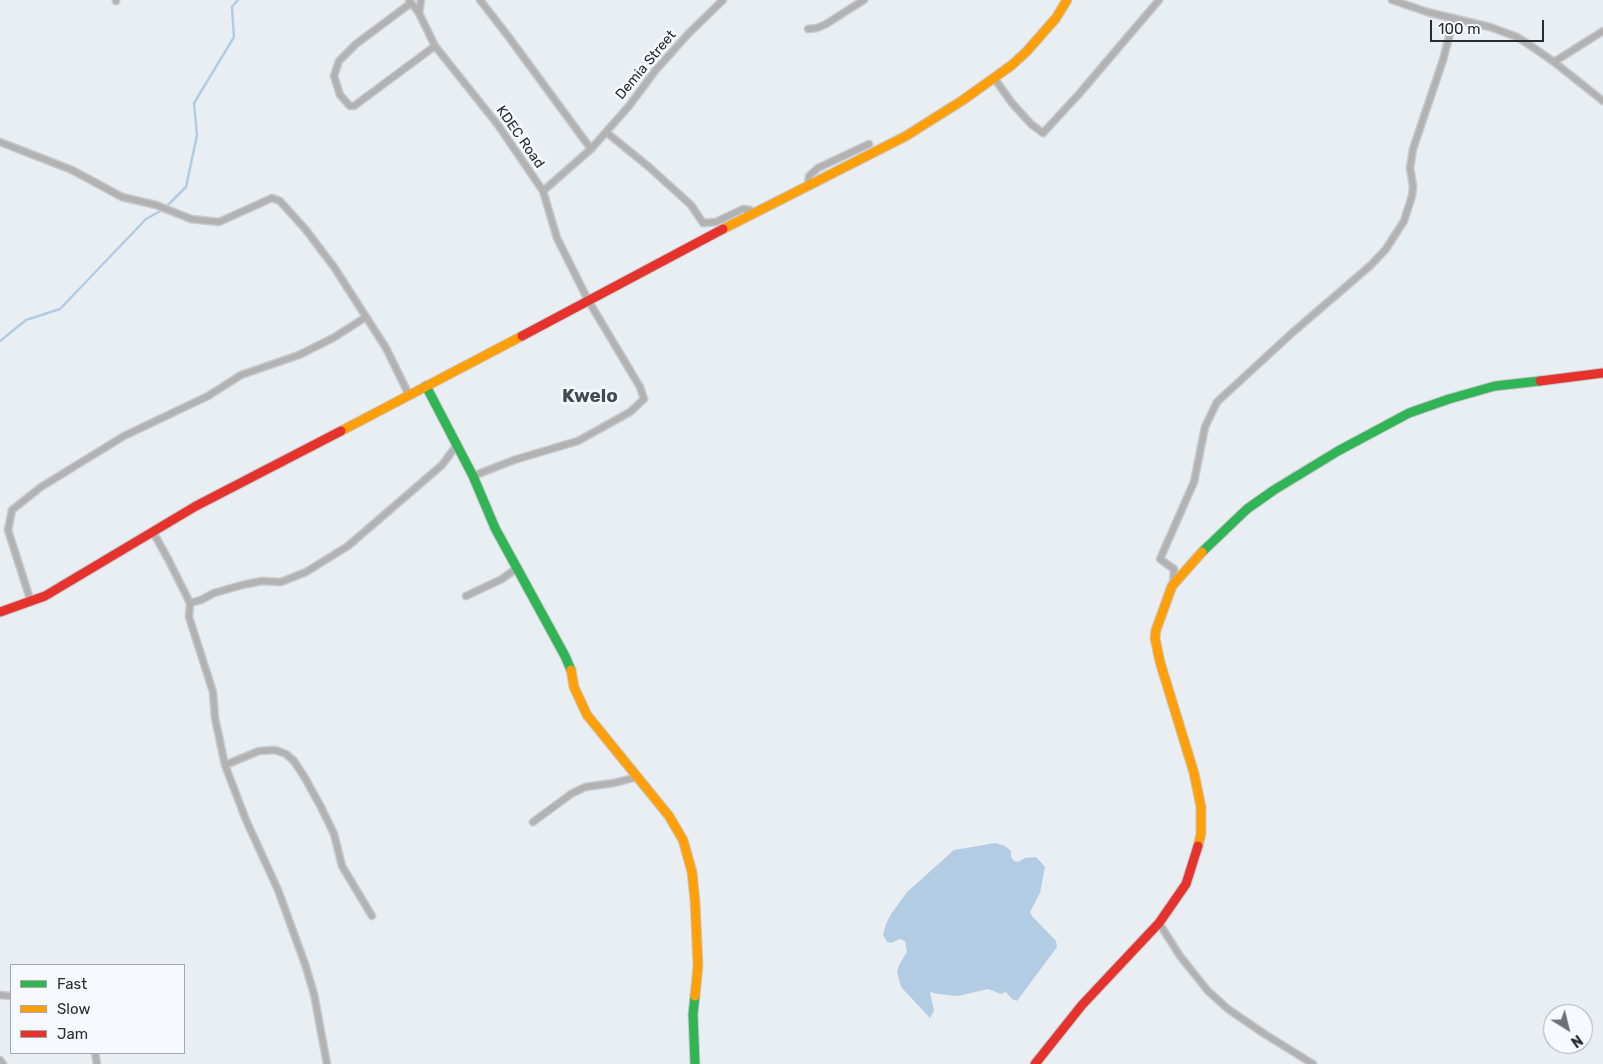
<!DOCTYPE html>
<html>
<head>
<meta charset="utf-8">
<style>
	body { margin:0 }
	#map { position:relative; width:1603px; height:1064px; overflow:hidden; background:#e9eef3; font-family:Rubik,sans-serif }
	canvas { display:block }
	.legend { position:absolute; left:10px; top:964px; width:175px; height:90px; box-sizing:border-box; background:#f6fafe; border:1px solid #a4a8ab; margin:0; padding:6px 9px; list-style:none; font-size:15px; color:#292c2f }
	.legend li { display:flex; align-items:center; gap:10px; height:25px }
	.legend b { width:25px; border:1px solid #a4a8ab }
	.north { position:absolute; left:1543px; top:1004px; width:50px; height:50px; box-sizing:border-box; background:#f6fafe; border:1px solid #a4a8ab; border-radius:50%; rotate:144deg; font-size:14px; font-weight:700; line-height:20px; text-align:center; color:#292c2f }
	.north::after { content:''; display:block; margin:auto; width:18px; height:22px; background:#6c7074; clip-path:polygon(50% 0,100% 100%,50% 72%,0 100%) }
	.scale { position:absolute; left:1430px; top:20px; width:114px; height:22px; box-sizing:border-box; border:2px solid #292c2f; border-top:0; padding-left:6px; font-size:15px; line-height:18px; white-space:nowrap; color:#292c2f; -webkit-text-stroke:4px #f6fafe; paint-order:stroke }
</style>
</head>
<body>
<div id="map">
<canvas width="1603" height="1064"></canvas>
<ul class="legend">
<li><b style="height:6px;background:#30b455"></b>Fast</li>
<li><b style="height:6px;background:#ff9f0a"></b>Slow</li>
<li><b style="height:6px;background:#e5322d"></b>Jam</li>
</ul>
<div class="north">N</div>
<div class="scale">100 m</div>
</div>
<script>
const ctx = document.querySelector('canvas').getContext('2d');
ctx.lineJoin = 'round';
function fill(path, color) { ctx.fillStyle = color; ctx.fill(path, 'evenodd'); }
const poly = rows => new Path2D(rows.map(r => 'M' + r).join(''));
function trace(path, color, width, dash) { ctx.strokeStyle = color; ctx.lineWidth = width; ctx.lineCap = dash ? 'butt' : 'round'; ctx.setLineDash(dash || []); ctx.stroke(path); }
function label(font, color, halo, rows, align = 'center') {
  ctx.font = font + ' Rubik,sans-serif'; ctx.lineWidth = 5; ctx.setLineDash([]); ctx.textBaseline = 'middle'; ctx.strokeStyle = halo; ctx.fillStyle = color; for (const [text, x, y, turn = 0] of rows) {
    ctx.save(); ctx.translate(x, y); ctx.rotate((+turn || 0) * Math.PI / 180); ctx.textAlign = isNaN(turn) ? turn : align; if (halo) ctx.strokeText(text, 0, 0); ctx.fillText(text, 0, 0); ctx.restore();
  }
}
fill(poly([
	[995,843,1005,846,1011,851,1011,857,1014,861,1018,862,1025,858,1036,857,1045,867,1040,893,1030,912,1032,916,1056,941,1057,947,1017,1001,1012,999,1006,992,1001,994,988,989,958,996,938,994,930,992,934,1011,930,1018,901,987,897,972,899,965,907,952,905,941,899,939,892,943,887,942,883,935,886,924,891,914,907,892,954,850]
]), '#b2cce4');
trace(poly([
	[0,341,26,320,60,309,146,219,164,209,186,187,197,135,194,103,234,37,232,7,238,0]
]), '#b2cce4', 2.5);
const street = poly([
	[409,0,419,13,435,46,498,125,543,191,557,238,588,300,640,387,644,399,630,412,578,441,514,460,473,476],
	[480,0,508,36,591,149],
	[1392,0,1427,12,1490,27,1517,37,1531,46,1554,62,1603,101],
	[116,1,116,0],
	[411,3,356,44,339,61,334,76,340,95,350,106,354,106,435,46],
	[419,13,421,0],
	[808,29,817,28,826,24,864,0],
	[1554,62,1603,31],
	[994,78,1012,103,1031,124,1043,133,1079,94,1159,0],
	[606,132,649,167,691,205,703,223,716,222,743,209,750,210,754,214],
	[0,142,72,170,122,197,156,205,191,219,219,222,272,198,280,201,306,230,334,267,386,348,409,395],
	[808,186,809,176,818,168,869,144],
	[543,191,591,149,629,106,655,71,689,33,723,0],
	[153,532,168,559,190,603,189,617,213,692,215,718,225,765,246,820,278,890,305,964,314,994,327,1064],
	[1173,584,1174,569,1160,559,1194,482,1205,427,1217,402,1292,333,1371,265,1386,249,1404,221,1412,196,1413,186,1410,168,1413,149,1443,60,1454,18],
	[466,596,502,579,517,568],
	[31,602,8,530,12,510,41,487,124,436,208,396,241,375,299,355,333,338,366,317],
	[190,603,201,600,214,593,242,585,262,581,281,582,306,572,348,546,442,465,457,445],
	[225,765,259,751,275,750,286,754,294,761,305,778,321,807,334,834,342,866,372,916],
	[533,822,571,794,585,787,614,783,637,777],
	[1159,923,1180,956,1208,991,1228,1009,1263,1033,1313,1064],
	[0,995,11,996],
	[95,1053,97,1064],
	[0,1060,3,1064]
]);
const fast = poly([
	[426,386,473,476,495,528,565,656,571,670],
	[1202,552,1247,509,1274,490,1338,451,1409,413,1449,399,1495,386,1540,381],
	[695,996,693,1014,695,1064]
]);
const slow = poly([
	[723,229,906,136,963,100,1012,65,1027,51,1056,18,1067,0],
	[341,431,522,336],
	[571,670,574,687,587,715,669,816,683,840,692,872,695,901,698,966,695,996],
	[1198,846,1201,834,1201,807,1194,773,1160,662,1155,638,1156,630,1172,586,1202,552]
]);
const jam = poly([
	[522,336,723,229],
	[1540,381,1603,373],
	[0,612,45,596,196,506,341,431],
	[1035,1064,1082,1005,1159,923,1186,884,1198,846]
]);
trace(street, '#c7cbcf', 9);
trace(fast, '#c7cbcf', 11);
trace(slow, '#c7cbcf', 11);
trace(jam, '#c7cbcf', 11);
trace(street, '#b3b2b2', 6);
trace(fast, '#30b455', 9);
trace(slow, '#ff9f0a', 9);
trace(jam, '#e5322d', 9);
label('14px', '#292c2f', '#f6fafe', [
	["Demia Street",646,65,-50],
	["KDEC Road",520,137,55]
]);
label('bold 19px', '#434a52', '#f6fafe', [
	["Kwelo",590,397]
]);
</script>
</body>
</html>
